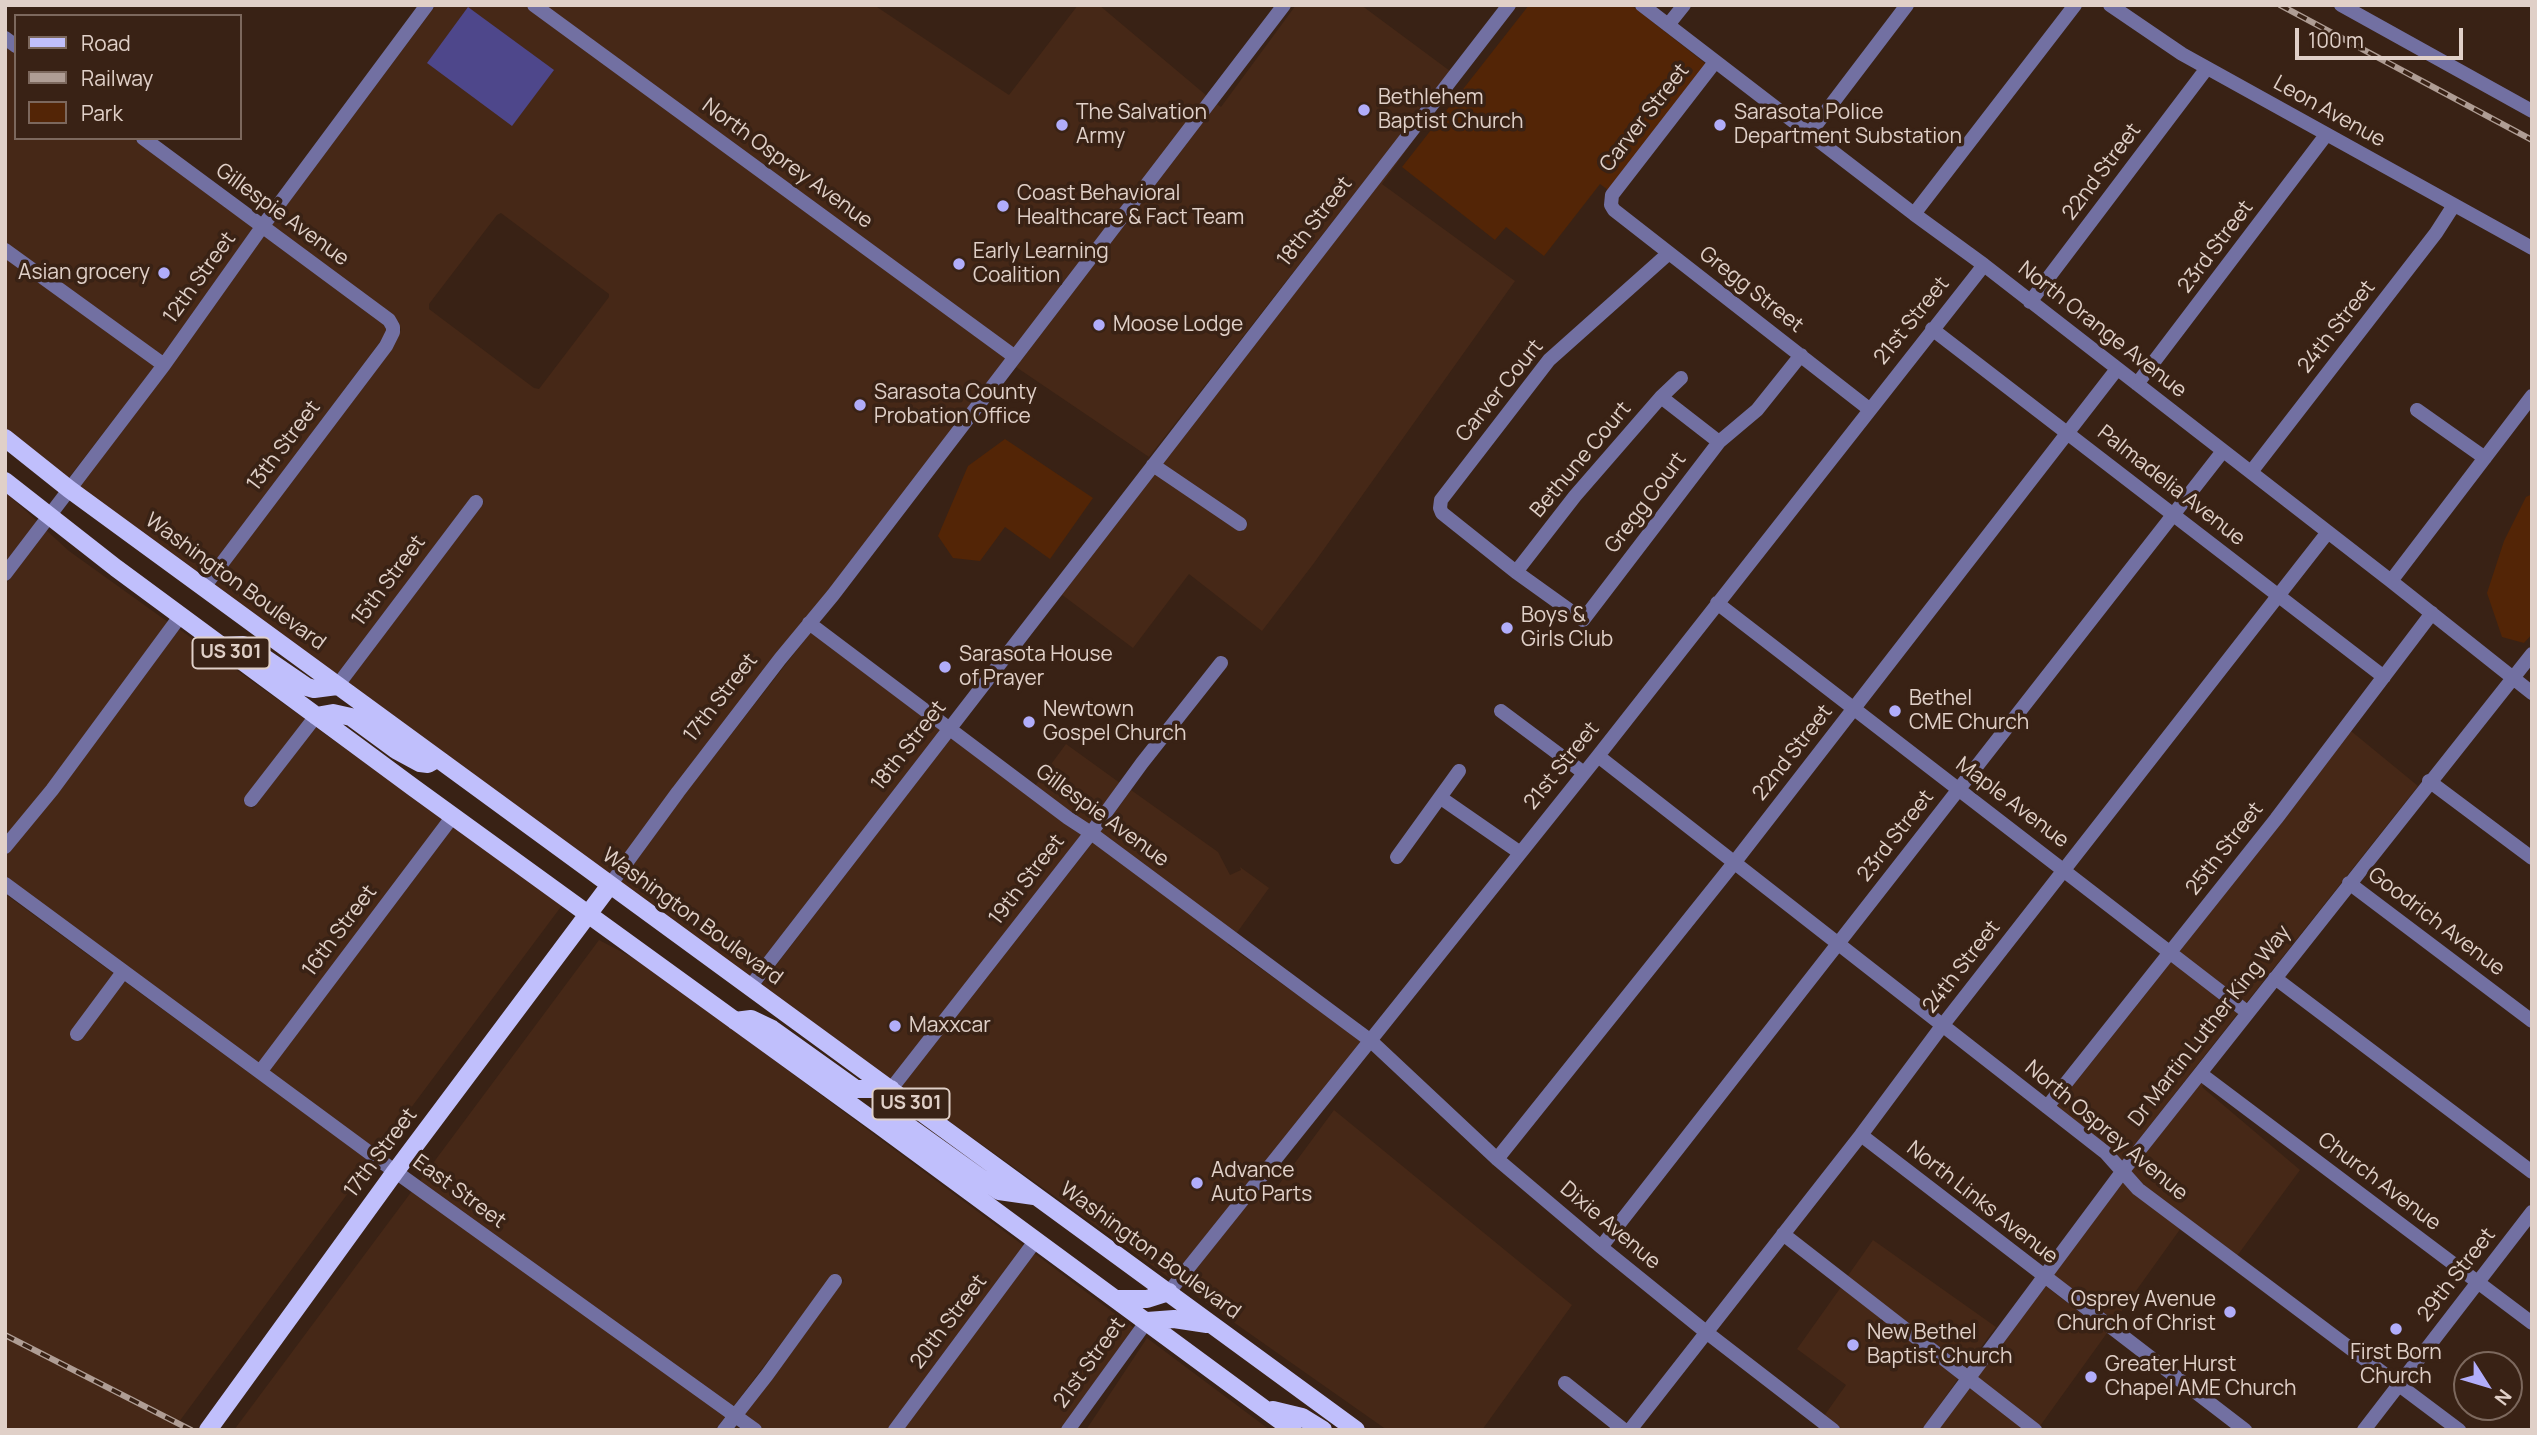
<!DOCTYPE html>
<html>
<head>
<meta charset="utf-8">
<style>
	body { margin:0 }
	#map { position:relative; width:2537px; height:1435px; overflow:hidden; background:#392215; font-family:Manrope,sans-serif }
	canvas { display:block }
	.frame { position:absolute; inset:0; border:7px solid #e0d0c8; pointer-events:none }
	.legend { position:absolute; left:14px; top:14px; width:228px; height:126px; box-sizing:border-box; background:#392215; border:2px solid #7c685d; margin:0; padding:9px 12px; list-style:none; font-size:21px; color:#e0d0c8 }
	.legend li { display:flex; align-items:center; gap:14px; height:35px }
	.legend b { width:35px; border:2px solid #7c685d }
	.north { position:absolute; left:2453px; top:1351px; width:70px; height:70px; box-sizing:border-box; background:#392215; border:2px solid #7c685d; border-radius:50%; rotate:127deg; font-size:19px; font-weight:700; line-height:28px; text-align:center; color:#e0d0c8 }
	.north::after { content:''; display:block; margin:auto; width:24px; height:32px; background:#b1adfa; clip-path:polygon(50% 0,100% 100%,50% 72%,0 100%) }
	.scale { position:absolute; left:2295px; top:28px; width:168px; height:32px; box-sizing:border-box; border:4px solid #e0d0c8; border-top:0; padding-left:9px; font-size:21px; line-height:24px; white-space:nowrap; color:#e0d0c8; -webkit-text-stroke:5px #392215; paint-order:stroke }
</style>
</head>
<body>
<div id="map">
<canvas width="2537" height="1435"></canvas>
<div class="frame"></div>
<ul class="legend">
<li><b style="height:9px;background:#c0bffc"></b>Road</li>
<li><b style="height:9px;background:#af9d94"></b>Railway</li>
<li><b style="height:19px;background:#532506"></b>Park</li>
</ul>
<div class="north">N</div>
<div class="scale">100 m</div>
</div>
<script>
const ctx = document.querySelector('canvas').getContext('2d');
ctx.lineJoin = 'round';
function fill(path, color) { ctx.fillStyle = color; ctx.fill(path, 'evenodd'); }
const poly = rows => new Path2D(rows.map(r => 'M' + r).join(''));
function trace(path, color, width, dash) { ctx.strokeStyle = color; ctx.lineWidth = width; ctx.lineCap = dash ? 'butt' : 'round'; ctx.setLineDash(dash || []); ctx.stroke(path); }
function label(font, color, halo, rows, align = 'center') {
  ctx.font = font + ' Manrope,sans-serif'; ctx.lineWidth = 7; ctx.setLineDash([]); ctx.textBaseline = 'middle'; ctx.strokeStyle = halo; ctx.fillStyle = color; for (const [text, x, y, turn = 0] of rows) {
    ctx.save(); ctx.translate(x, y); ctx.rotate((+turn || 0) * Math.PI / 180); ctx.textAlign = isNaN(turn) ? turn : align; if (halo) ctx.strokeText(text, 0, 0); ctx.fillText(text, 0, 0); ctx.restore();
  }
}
fill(poly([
	[436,5,524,5,1007,358,609,876,346,685,484,502,474,494,335,677,213,587,401,330,399,322,271,226],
	[501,213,609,294,609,297,539,389,534,388,429,309,429,304,497,215],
	[544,5,874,5,1009,95,1078,5,1099,5,1207,96,1014,349],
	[1296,5,1361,5,1450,71,1149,457,1016,367,1217,104,1221,107],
	[5,45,16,53,16,138,132,138,254,227,162,356,5,243],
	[1417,135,1382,184,1515,281,1314,563,1262,631,1189,574,1133,648,1061,594,1155,473,1242,532,1248,523,1162,464],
	[264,235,384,324,387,330,380,342,202,579,77,488],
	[5,257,155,366,67,480,5,430],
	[5,492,37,521,5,563],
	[46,530,69,551,168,622,49,783,5,837,5,585],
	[179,629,305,719,243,801,253,809,315,727,444,818,258,1064,5,877,5,857,36,820],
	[811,632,940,730,749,977,620,883,683,796],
	[2351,731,2418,786,2246,1003,2179,952],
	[950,738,1082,834,890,1080,761,985],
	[1066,744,1120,783,1089,825,1035,786],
	[1131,790,1218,852,1230,875,1241,870,1240,867,1269,888,1236,934,1100,832],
	[454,826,563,904,378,1152,269,1071],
	[1093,842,1229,943,1228,945,1362,1041,1171,1279,901,1087],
	[5,894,371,1162,173,1430,5,1430],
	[599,940,645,964,1024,1246,887,1430,765,1430,744,1414,772,1379,844,1280,834,1273,733,1407,419,1182],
	[2172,961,2238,1013,2122,1161,2056,1107],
	[2202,1082,2204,1084,2202,1087,2300,1170,2237,1256,2142,1185,2130,1172],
	[1334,1110,1572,1305,1482,1430,1387,1430,1182,1286,1255,1195,1266,1202],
	[2122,1182,2181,1228,2113,1323,2051,1276],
	[412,1191,726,1416,715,1430,234,1430],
	[1873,1240,1996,1327,1965,1369,1847,1277],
	[1034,1253,1134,1328,1060,1430,903,1430],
	[2044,1285,2107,1333,2040,1426,1975,1377],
	[1841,1287,1958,1379,1922,1430,1843,1430,1824,1416,1846,1385,1797,1349],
	[1147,1338,1270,1430,1086,1430],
	[1968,1387,2026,1430,1938,1430]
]), '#462817');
fill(poly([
	[1529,5,1631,5,1706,64,1608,190,1600,184,1544,256,1506,227,1495,240,1402,167],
	[1005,439,1093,498,1050,559,1005,527,980,561,953,558,938,536,968,466],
	[2532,494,2532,634,2524,643,2502,637,2487,593,2504,541,2526,497]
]), '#532506');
fill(poly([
	[468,7,554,70,512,126,427,63]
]), '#4e478b');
trace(poly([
	[534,5,1015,357],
	[1642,5,1914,214,1984,265,2391,581,2532,693],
	[2110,5,2182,54,2532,248],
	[2341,5,2532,111],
	[1668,25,1684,5],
	[5,38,16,46],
	[1715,62,1612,195,1611,205,1614,210,1869,409],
	[1809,134,1907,5],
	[143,138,389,320,393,327,393,332,386,346,204,587],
	[1914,214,2075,5],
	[5,250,164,365],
	[1669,253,1549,360,1441,500,1440,508,1442,513,1516,572,1583,620,1719,442,1757,410,1801,355],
	[2030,302,2207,68],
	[1932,329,2384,677],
	[2137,384,2326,135],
	[1661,397,1719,442],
	[2417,410,2485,458],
	[1153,465,1240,524],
	[2251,472,2436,233,2454,205],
	[1516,572,1575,496,1661,397,1681,378],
	[5,574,164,365,262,227,427,5],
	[2391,581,2532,396],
	[1717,603,2247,1012],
	[809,623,1068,818,1091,833,1371,1041,1497,1159,1601,1247,1706,1332,1833,1430],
	[337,686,476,502],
	[1501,711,1584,773],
	[1598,756,2106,1153,2138,1189,2459,1430],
	[2429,781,2532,858],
	[1441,798,1519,852],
	[251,800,316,716],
	[5,847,52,790,181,615],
	[1397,857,1459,771],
	[2349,883,2532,1021],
	[5,884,382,1162,755,1430],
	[610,885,678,792,780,659,833,595,1284,5],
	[2275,978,2532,1172],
	[750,987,1509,5],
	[77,1034,123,972],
	[260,1072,453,816],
	[2201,1074,2532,1323],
	[891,1089,1091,833,1142,763,1221,663],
	[2047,1107,2276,819,2432,613],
	[1861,1135,2245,1430],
	[1497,1159,1734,863,2117,369],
	[1783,1234,2035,1430],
	[1601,1247,2223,451],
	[1169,1292,1598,756,1984,265],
	[1565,1383,1624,1430],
	[724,1430,767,1375,835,1281],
	[895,1430,1036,1240],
	[1068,1430,1147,1321],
	[1630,1430,1861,1135,1942,1026,2328,532],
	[1930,1430,2122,1172,2532,654],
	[2364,1430,2532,1212]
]), '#7270a2', 14);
trace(poly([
	[5,438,69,489,1356,1430],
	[5,481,116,568,414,788,879,1125,1293,1430],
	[221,646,243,645,250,648,307,687,314,689,337,686],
	[316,716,333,713,351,717,396,750,420,763,428,764,437,759],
	[735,1021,751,1019,772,1029,856,1089,891,1089],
	[880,1125,911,1128,999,1191,1034,1196],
	[1117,1299,1147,1299,1169,1292],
	[1147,1321,1174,1319,1207,1324],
	[1273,1410,1302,1417,1323,1430],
	[208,1430,395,1172,610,885]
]), '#c0bffc', 18);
const rail = poly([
	[2280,5,2532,140],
	[5,1335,191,1430]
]);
trace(rail, '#af9d94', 6);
trace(rail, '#392215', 3.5, [10]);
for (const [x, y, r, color] of [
	[1364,110,7,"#b1adfa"],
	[1062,125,7,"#b1adfa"],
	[1720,125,7,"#b1adfa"],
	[1003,206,7,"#b1adfa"],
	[959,264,7,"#b1adfa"],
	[164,273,7,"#b1adfa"],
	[1099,325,7,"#b1adfa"],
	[860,405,7,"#b1adfa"],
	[1507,628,7,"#b1adfa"],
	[945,667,7,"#b1adfa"],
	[1895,711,7,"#b1adfa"],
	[1029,722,7,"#b1adfa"],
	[895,1026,7,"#b1adfa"],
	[1197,1183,7,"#b1adfa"],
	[2230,1312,7,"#b1adfa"],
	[2396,1329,7,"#b1adfa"],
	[1853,1345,7,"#b1adfa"],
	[2091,1377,7,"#b1adfa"]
]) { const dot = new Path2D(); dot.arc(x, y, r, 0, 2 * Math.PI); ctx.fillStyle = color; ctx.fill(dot); trace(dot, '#392215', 2.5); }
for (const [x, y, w] of [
	[231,653,77],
	[911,1104,77]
]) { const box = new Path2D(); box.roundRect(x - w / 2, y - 15.5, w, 31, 5); ctx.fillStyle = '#392215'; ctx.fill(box); trace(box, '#e0d0c8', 2); }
label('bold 19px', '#e0d0c8', null, [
	["US 301",231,653],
	["US 301",911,1104]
]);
label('21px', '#e0d0c8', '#392215', [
	["Bethlehem",1378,98],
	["Baptist Church",1378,122],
	["The Salvation",1076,113],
	["Army",1076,137],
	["Sarasota Police",1734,113],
	["Department Substation",1734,137],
	["Coast Behavioral",1017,194],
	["Healthcare & Fact Team",1017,218],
	["Early Learning",973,252],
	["Coalition",973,276],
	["Asian grocery",150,273,"right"],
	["Moose Lodge",1113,325],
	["Sarasota County",874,393],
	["Probation Office",874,417],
	["Boys &",1521,616],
	["Girls Club",1521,640],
	["Sarasota House",959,655],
	["of Prayer",959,679],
	["Bethel",1909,699],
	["CME Church",1909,723],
	["Newtown",1043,710],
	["Gospel Church",1043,734],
	["Maxxcar",909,1026],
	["Advance",1211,1171],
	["Auto Parts",1211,1195],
	["Osprey Avenue",2216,1300,"right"],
	["Church of Christ",2216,1324,"right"],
	["New Bethel",1867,1333],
	["Baptist Church",1867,1357],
	["First Born",2396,1353,"center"],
	["Church",2396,1377,"center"],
	["Greater Hurst",2105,1365],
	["Chapel AME Church",2105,1389]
], 'left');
label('21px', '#e0d0c8', '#392215', [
	["Leon Avenue",2329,112,29],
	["Carver Street",1645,118,-52],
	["North Osprey Avenue",787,164,36],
	["22nd Street",2102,172,-53],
	["Gillespie Avenue",282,215,36],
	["18th Street",1315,222,-52],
	["23rd Street",2216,247,-53],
	["12th Street",200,278,-54],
	["Gregg Street",1751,290,38],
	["21st Street",1912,321,-51],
	["24th Street",2337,327,-52],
	["North Orange Avenue",2102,330,38],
	["Carver Court",1500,391,-51],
	["13th Street",284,446,-53],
	["Bethune Court",1581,460,-50],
	["Palmadelia Avenue",2171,486,38],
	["Gregg Court",1646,503,-53],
	["15th Street",389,581,-53],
	["Washington Boulevard",235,582,36],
	["17th Street",721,698,-52],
	["18th Street",909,746,-52],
	["22nd Street",1793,753,-52],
	["21st Street",1562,766,-51],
	["Maple Avenue",2012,803,37],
	["Gillespie Avenue",1102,816,36],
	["23rd Street",1896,836,-52],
	["25th Street",2225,849,-52],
	["19th Street",1027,880,-52],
	["Washington Boulevard",692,917,36],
	["Goodrich Avenue",2436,922,37],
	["16th Street",340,931,-53],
	["24th Street",1962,967,-52],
	["Dr Martin Luther King Way",2210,1026,-52],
	["North Osprey Avenue",2106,1131,40],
	["17th Street",381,1153,-53],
	["Church Avenue",2379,1182,37],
	["East Street",459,1192,36],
	["North Links Avenue",1982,1203,38],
	["Dixie Avenue",1610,1226,40],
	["Washington Boulevard",1150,1251,36],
	["29th Street",2457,1275,-52],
	["20th Street",949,1322,-53],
	["21st Street",1090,1363,-54]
]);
</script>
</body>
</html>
